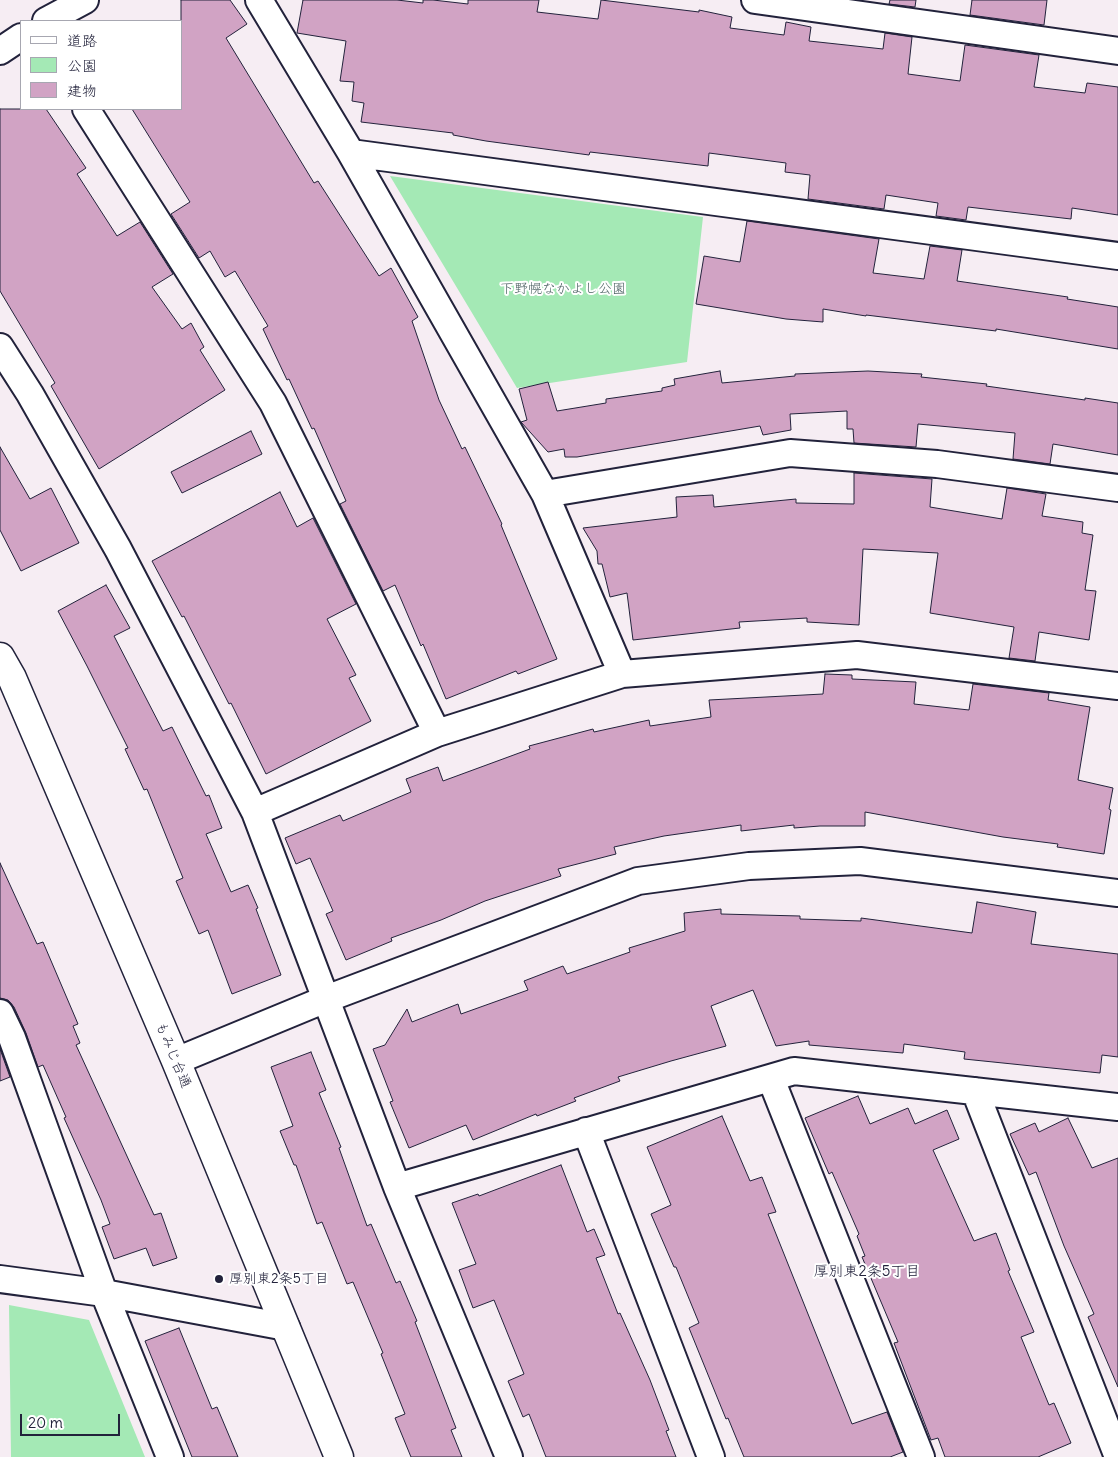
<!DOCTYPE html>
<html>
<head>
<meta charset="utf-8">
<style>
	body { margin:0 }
	#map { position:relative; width:1118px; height:1457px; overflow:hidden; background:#f6edf3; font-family:Delius,"Klee One",sans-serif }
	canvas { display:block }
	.legend { position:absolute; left:20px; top:20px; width:162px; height:90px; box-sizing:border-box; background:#fff; border:1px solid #a7a7b1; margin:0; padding:6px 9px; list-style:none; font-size:15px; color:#22223b }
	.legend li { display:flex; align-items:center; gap:10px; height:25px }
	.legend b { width:25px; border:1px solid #a7a7b1 }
	.scale { position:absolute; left:20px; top:1414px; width:100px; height:22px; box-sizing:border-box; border:2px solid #22223b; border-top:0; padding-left:6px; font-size:15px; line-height:18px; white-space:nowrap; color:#22223b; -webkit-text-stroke:4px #fff; paint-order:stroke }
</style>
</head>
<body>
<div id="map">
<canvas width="1118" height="1457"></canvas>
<ul class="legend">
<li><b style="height:6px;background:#fff"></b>道路</li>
<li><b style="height:14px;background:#a4e9b5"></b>公園</li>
<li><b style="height:14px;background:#d1a3c4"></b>建物</li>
</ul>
<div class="scale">20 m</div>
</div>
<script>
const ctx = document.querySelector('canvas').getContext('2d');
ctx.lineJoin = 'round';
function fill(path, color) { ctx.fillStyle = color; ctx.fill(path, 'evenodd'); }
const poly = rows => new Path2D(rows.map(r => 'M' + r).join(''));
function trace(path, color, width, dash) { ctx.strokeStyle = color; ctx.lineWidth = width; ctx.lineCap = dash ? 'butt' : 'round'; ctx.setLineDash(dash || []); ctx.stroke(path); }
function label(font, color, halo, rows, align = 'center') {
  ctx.font = font + ' Delius,"Klee One",sans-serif'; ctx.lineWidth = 4; ctx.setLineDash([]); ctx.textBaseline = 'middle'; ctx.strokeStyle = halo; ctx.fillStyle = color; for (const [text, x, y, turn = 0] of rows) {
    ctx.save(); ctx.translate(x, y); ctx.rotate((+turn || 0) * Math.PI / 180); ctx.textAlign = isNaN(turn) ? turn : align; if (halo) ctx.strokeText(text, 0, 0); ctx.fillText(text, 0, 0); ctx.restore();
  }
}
fill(poly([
	[390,176,703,217,687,362,517,388],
	[9,1305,89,1320,145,1457,11,1457]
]), '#a4e9b5');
const building = poly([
	[181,0,230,0,247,24,226,38,314,183,318,181,379,276,391,268,418,317,412,321,439,400,462,449,465,447,502,524,501,525,557,659,518,674,516,671,446,699,423,644,421,646,395,585,383,591,340,504,346,501,314,428,312,429,289,379,287,380,263,329,268,326,235,271,225,277,210,251,199,258,171,214,190,202,132,109,181,109,181,0],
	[303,0,397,0,423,3,423,0,433,0,468,4,468,0,539,0,537,12,598,19,601,0,699,12,699,10,732,17,730,28,784,35,786,22,811,27,809,41,883,49,885,33,912,37,908,74,960,81,965,45,1039,55,1034,87,1085,93,1087,83,1118,87,1118,215,1072,208,1071,219,968,207,966,220,936,216,938,203,886,195,884,209,808,199,810,175,785,172,786,163,709,153,708,166,590,152,589,155,486,141,453,135,453,133,361,122,364,103,352,101,354,82,340,81,346,41,297,33,303,0],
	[890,0,916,0,915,7,889,4,890,0],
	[972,0,1047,0,1044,25,970,15,972,0],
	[0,109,46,109,86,168,77,174,117,236,140,222,173,274,152,287,182,329,191,323,204,347,200,350,225,390,99,469,51,386,55,383,0,291,0,109],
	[747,221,879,239,873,273,924,279,930,246,962,250,957,281,1068,297,1067,299,1118,307,1118,349,996,329,996,331,866,315,866,316,823,309,823,322,786,319,696,304,704,256,740,262,747,221],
	[720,371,722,383,795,376,795,374,868,371,922,374,921,377,987,384,986,386,1085,400,1085,398,1118,403,1118,455,1053,444,1050,464,1013,459,1015,433,918,424,916,447,854,443,853,429,847,429,847,411,790,414,791,430,763,435,760,426,577,457,565,457,564,449,548,452,521,422,527,420,519,389,548,382,557,411,606,403,606,399,662,391,662,388,675,385,674,379,720,371],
	[251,431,262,454,182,493,171,472,251,431],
	[0,447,30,499,51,488,79,543,21,571,0,530,0,447],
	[854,473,932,479,930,507,1002,519,1007,488,1046,494,1042,516,1083,522,1082,533,1093,535,1085,590,1096,591,1089,640,1039,632,1035,661,1009,658,1014,627,930,613,938,553,863,549,859,625,807,622,807,618,739,622,740,628,633,640,627,593,610,597,602,564,598,564,597,551,583,528,677,517,676,497,713,495,714,507,796,499,796,503,854,504,854,473],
	[280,492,297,527,313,518,356,604,327,619,356,675,349,678,371,721,266,774,231,703,229,704,184,616,182,617,152,561,280,492],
	[106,585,130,628,114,636,163,731,172,727,206,796,209,795,222,828,206,834,231,892,248,885,258,908,256,909,281,975,232,994,208,930,199,934,176,881,183,878,147,789,144,790,125,749,128,748,87,666,58,611,106,585],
	[825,674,852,675,852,679,916,682,914,704,969,710,973,684,1049,693,1048,700,1090,707,1078,780,1113,788,1109,809,1111,810,1104,854,1057,847,1058,844,1003,837,865,812,865,826,820,826,794,828,794,825,741,831,741,825,664,836,614,847,616,854,558,869,561,876,485,901,441,920,391,938,392,941,346,960,326,914,333,911,310,858,296,864,285,838,340,815,343,821,411,792,406,779,438,767,443,781,530,749,529,746,593,729,594,732,649,720,650,726,711,717,709,700,823,694,825,674],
	[0,863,37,944,43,942,78,1024,73,1026,80,1043,76,1045,154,1215,161,1213,177,1258,153,1266,146,1248,114,1259,102,1227,110,1224,101,1200,64,1118,66,1117,43,1065,38,1067,26,1033,14,1007,8,1000,0,998,0,863],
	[977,902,1036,912,1031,944,1118,954,1118,1057,1102,1055,1100,1073,964,1059,965,1052,904,1044,903,1053,809,1045,809,1041,776,1046,753,990,711,1006,726,1046,671,1061,618,1077,620,1081,574,1098,576,1101,537,1116,536,1114,473,1140,466,1125,409,1148,390,1102,393,1101,373,1049,385,1045,407,1009,412,1022,458,1004,461,1014,528,990,524,981,563,966,567,974,630,952,629,948,685,931,684,913,721,909,721,914,800,916,800,919,861,921,861,918,972,933,977,902],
	[0,1049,10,1077,0,1081,0,1049],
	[311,1052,326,1090,319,1093,341,1147,339,1148,367,1226,371,1224,396,1283,400,1281,417,1321,415,1322,456,1428,451,1430,462,1457,411,1457,395,1418,405,1414,381,1354,383,1353,353,1282,347,1284,322,1222,317,1224,296,1165,294,1165,280,1131,293,1126,271,1067,311,1052],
	[858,1096,870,1124,908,1108,915,1124,947,1110,959,1139,933,1150,974,1241,996,1233,1010,1270,1008,1271,1034,1332,1021,1337,1049,1405,1054,1403,1071,1443,1038,1457,945,1457,938,1438,931,1440,894,1343,898,1342,862,1257,865,1256,857,1236,859,1234,832,1172,829,1174,805,1118,858,1096],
	[722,1116,750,1181,762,1177,776,1212,768,1214,852,1424,887,1412,903,1452,890,1457,744,1457,728,1418,726,1419,689,1328,699,1323,676,1267,674,1267,651,1214,671,1205,647,1147,722,1116],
	[1068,1118,1092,1168,1118,1158,1118,1387,1088,1317,1094,1314,1064,1246,1036,1172,1029,1175,1010,1134,1035,1123,1039,1132,1068,1118],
	[561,1165,587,1232,594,1229,605,1255,596,1258,618,1314,620,1313,650,1380,669,1430,666,1431,676,1457,546,1457,529,1414,523,1417,508,1381,524,1374,494,1300,473,1308,459,1270,476,1264,452,1203,478,1194,479,1196,561,1165],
	[179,1328,212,1409,217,1407,238,1457,192,1457,145,1341,179,1328]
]);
fill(building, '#d1a3c4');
trace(building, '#22223b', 1);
const minor = poly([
	[259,0,351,153,545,494,622,674],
	[755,0,1118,51],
	[46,21,85,0],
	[0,51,21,37],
	[86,109,273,403,437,733],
	[351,153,1118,256],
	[0,347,30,394,118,549,255,812,397,1187,509,1457],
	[545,494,790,453,937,464,1118,488],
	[255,812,437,733,622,674,857,655,1118,686],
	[0,1013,12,1038,104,1293,170,1457],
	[176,1061,326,999,638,881,749,866,860,861,1118,893],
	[771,1079,921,1457],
	[975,1091,1118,1457],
	[586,1131,711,1457],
	[397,1187,794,1071,1118,1107],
	[0,1279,104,1293,286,1327]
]);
const tertiary = poly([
	[0,657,12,678,176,1061,339,1457]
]);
trace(minor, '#22223b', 30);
trace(tertiary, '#22223b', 31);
trace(minor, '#fff', 26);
trace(tertiary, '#fff', 28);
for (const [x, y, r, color] of [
	[219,1279,5,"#22223b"]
]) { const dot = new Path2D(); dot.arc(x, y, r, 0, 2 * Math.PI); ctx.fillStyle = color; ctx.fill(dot); trace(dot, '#fff', 2); }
label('14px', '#495e60', '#fff', [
	["下野幌なかよし公園",563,289]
]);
label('14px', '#22223b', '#fff', [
	["もみじ台通",173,1055,67]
]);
label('14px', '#22223b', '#fff', [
	["厚別東2条5丁目",229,1279]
], 'left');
label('15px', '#22223b', '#fff', [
	["厚別東2条5丁目",867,1272]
]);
</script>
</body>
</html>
